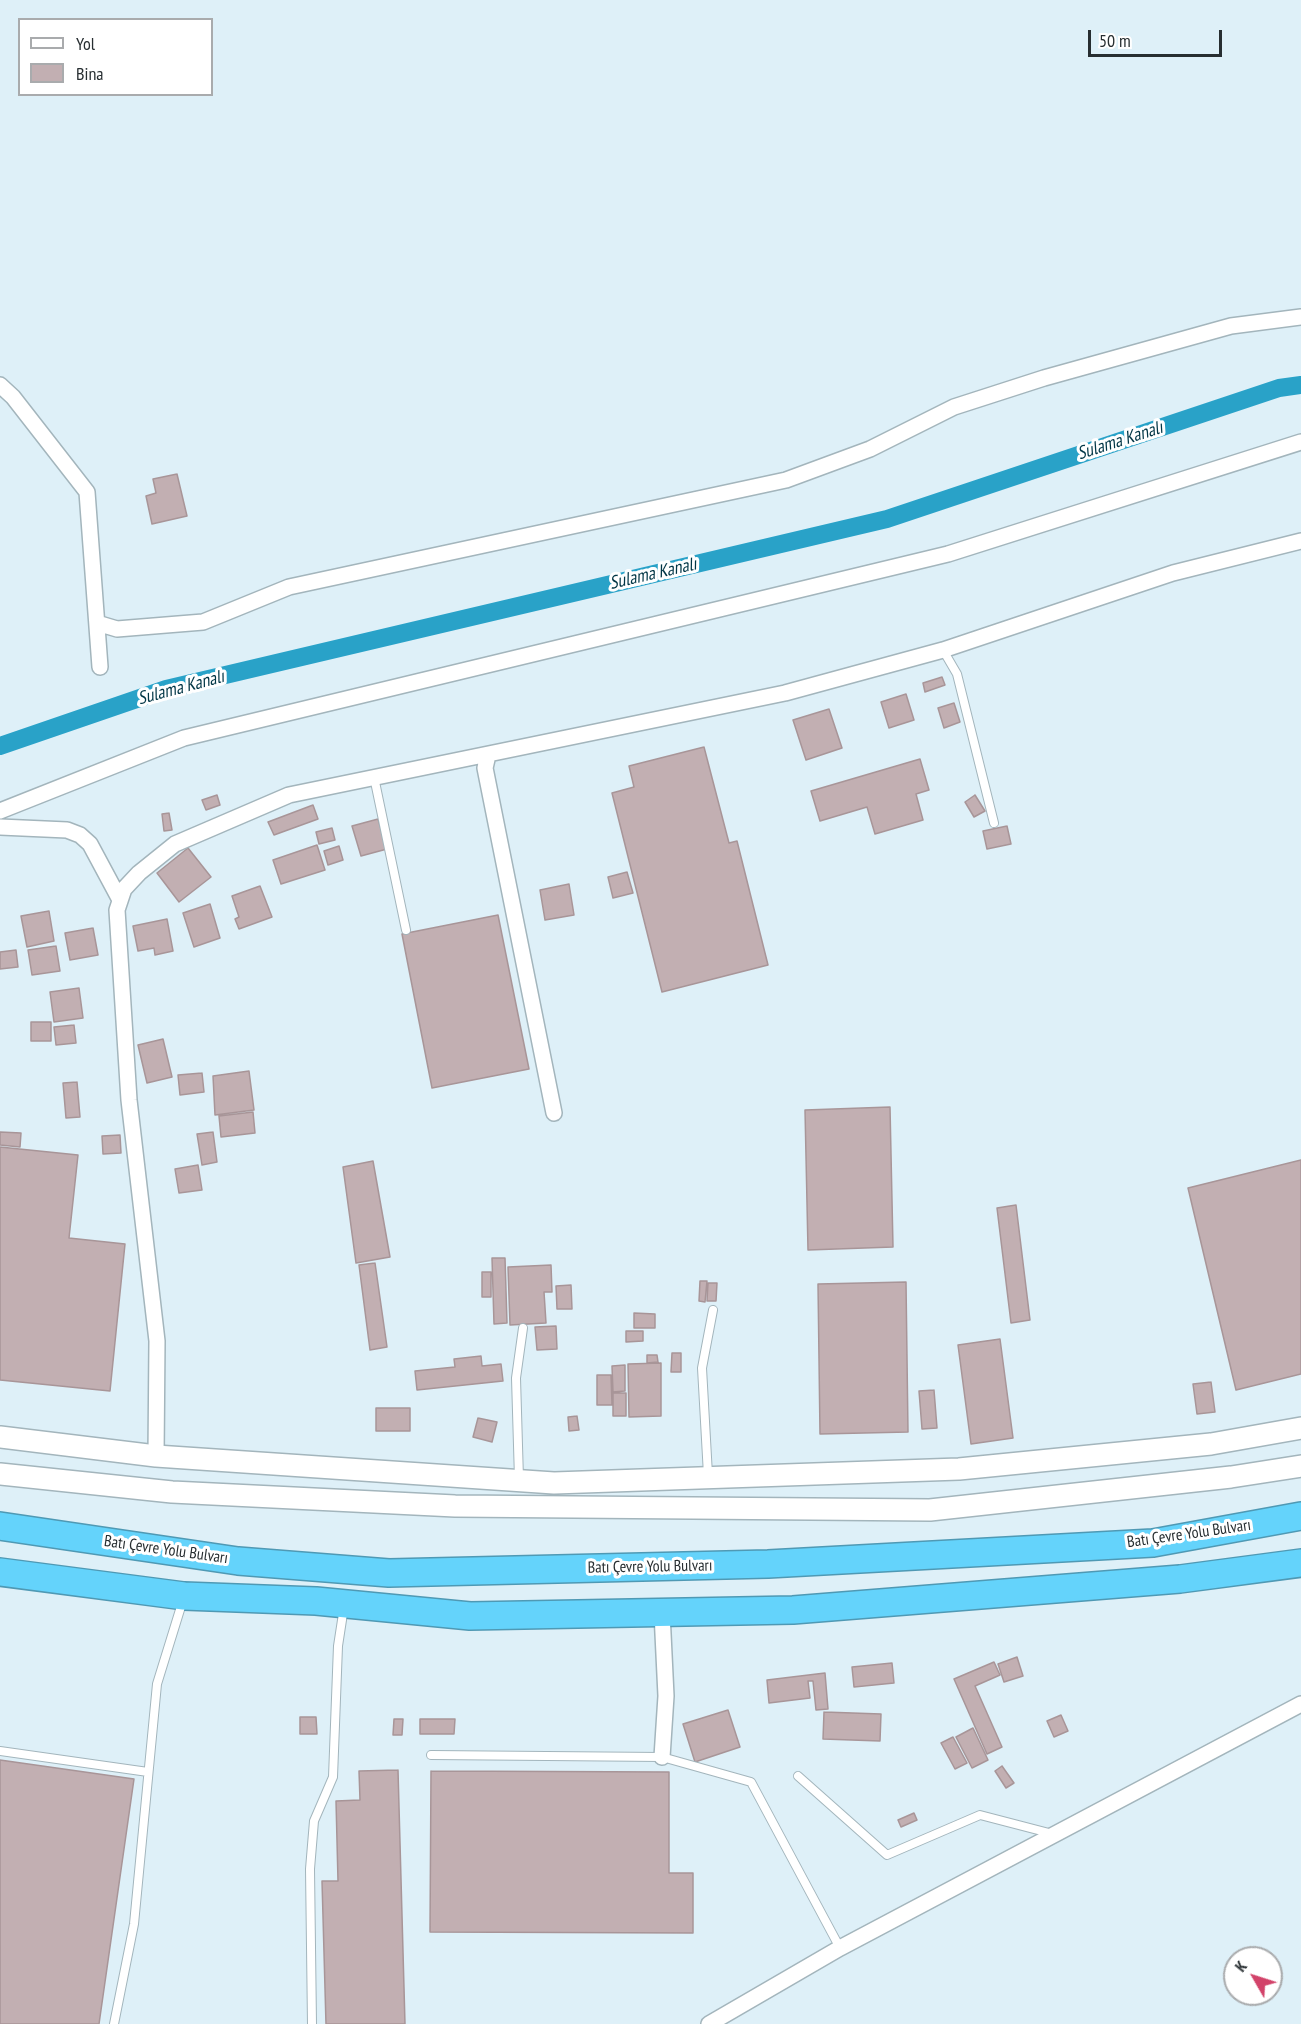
<!DOCTYPE html>
<html>
<head>
<meta charset="utf-8">
<style>
	body { margin:0 }
	#map { position:relative; width:1301px; height:2024px; overflow:hidden; background:#def0f8; font-family:"PT Sans Narrow",sans-serif }
	canvas { display:block }
	.legend { position:absolute; left:18px; top:18px; width:195px; height:78px; box-sizing:border-box; background:#fff; border:2px solid #a9abad; margin:0; padding:8px 10px; list-style:none; font-size:18px; color:#272e31 }
	.legend li { display:flex; align-items:center; gap:12px; height:30px }
	.legend b { width:30px; border:2px solid #a9abad }
	.north { position:absolute; left:1223px; top:1946px; width:60px; height:60px; box-sizing:border-box; background:#fff; border:2px solid #a9abad; border-radius:50%; rotate:309deg; font-size:16px; font-weight:700; line-height:24px; text-align:center; color:#272e31 }
	.north::after { content:''; display:block; margin:auto; width:21px; height:27px; background:#d2436a; clip-path:polygon(50% 0,100% 100%,50% 72%,0 100%) }
	.scale { position:absolute; left:1088px; top:30px; width:134px; height:27px; box-sizing:border-box; border:3px solid #272e31; border-top:0; padding-left:8px; font-size:18px; line-height:21px; white-space:nowrap; color:#272e31; -webkit-text-stroke:4px #fff; paint-order:stroke }
</style>
</head>
<body>
<div id="map">
<canvas width="1301" height="2024"></canvas>
<ul class="legend">
<li><b style="height:8px;background:#fff"></b>Yol</li>
<li><b style="height:16px;background:#c2afb2"></b>Bina</li>
</ul>
<div class="north">K</div>
<div class="scale">50 m</div>
</div>
<script>
const ctx = document.querySelector('canvas').getContext('2d');
ctx.lineJoin = 'round';
const poly = rows => new Path2D(rows.map(r => 'M' + r).join(''));
function trace(path, color, width, dash) { ctx.strokeStyle = color; ctx.lineWidth = width; ctx.lineCap = dash ? 'butt' : 'round'; ctx.setLineDash(dash || []); ctx.stroke(path); }
function fill(path, color) { ctx.fillStyle = color; ctx.fill(path, 'evenodd'); }
function label(font, color, halo, rows, align = 'center') {
  ctx.font = font + ' "PT Sans Narrow",sans-serif'; ctx.lineWidth = 6; ctx.setLineDash([]); ctx.textBaseline = 'middle'; ctx.strokeStyle = halo; ctx.fillStyle = color; for (const [text, x, y, turn = 0] of rows) {
    ctx.save(); ctx.translate(x, y); ctx.rotate((+turn || 0) * Math.PI / 180); ctx.textAlign = isNaN(turn) ? turn : align; if (halo) ctx.strokeText(text, 0, 0); ctx.fillText(text, 0, 0); ctx.restore();
  }
}
trace(poly([
	[0,746,166,689,887,519,1279,388,1301,385]
]), '#29a2c8', 18);
const building = poly([
	[177,474,187,516,152,524,146,496,156,493,153,479,177,474],
	[942,677,945,685,925,692,923,683,942,677],
	[906,694,914,720,889,728,881,702,906,694],
	[954,703,960,722,944,728,938,708,954,703],
	[829,709,842,748,806,760,793,720,829,709],
	[704,747,729,843,737,841,768,965,662,992,612,793,634,787,629,766,704,747],
	[920,759,929,790,916,794,923,820,875,834,867,807,820,821,811,791,920,759],
	[217,795,220,805,206,810,202,800,217,795],
	[975,795,985,811,974,817,965,802,975,795],
	[313,805,318,819,274,835,268,822,313,805],
	[169,813,172,830,164,831,162,814,169,813],
	[378,819,387,849,361,856,352,826,378,819],
	[1007,826,1011,844,987,849,983,831,1007,826],
	[332,828,335,840,319,844,316,832,332,828],
	[317,845,325,870,281,884,273,860,317,845],
	[339,846,343,860,328,865,324,851,339,846],
	[188,848,211,877,179,902,157,873,188,848],
	[627,872,633,893,613,898,608,877,627,872],
	[569,884,574,915,545,920,540,890,569,884],
	[260,886,272,917,239,929,235,919,239,917,232,896,260,886],
	[210,904,220,938,194,947,183,913,210,904],
	[49,911,54,941,27,947,21,916,49,911],
	[498,915,529,1069,432,1088,402,934,498,915],
	[167,919,173,951,155,955,154,948,138,951,133,926,167,919],
	[93,928,98,955,70,960,65,933,93,928],
	[56,946,60,971,32,975,28,950,56,946],
	[16,950,18,967,0,969,0,952,16,950],
	[79,988,83,1018,54,1022,50,992,79,988],
	[31,1022,51,1022,51,1041,31,1041,31,1022],
	[74,1025,76,1043,56,1045,54,1027,74,1025],
	[163,1039,172,1077,147,1083,138,1045,163,1039],
	[249,1071,254,1110,215,1115,213,1076,249,1071],
	[202,1073,204,1092,180,1095,178,1075,202,1073],
	[77,1082,80,1117,66,1118,63,1083,77,1082],
	[890,1107,893,1247,808,1250,805,1110,890,1107],
	[253,1112,255,1133,221,1137,219,1116,253,1112],
	[0,1132,21,1133,20,1147,0,1145,0,1132],
	[213,1132,217,1162,202,1165,197,1134,213,1132],
	[120,1135,121,1153,103,1154,102,1136,120,1135],
	[0,1147,78,1155,69,1238,125,1244,110,1391,0,1380,0,1147],
	[1301,1160,1301,1374,1236,1390,1188,1188,1301,1160],
	[373,1161,390,1257,356,1263,343,1167,373,1161],
	[198,1165,202,1190,179,1193,175,1169,198,1165],
	[1016,1205,1030,1320,1011,1323,997,1208,1016,1205],
	[492,1258,505,1258,507,1323,494,1324,492,1258],
	[375,1263,387,1347,370,1350,359,1265,375,1263],
	[551,1265,552,1292,544,1292,546,1323,510,1325,508,1267,551,1265],
	[482,1272,491,1272,491,1297,482,1297,482,1272],
	[700,1281,707,1281,705,1302,699,1301,700,1281],
	[906,1282,908,1432,820,1434,818,1284,906,1282],
	[708,1283,717,1283,716,1301,707,1301,708,1283],
	[571,1285,572,1309,557,1309,556,1286,571,1285],
	[634,1313,655,1314,655,1328,634,1328,634,1313],
	[556,1326,557,1349,537,1350,535,1327,556,1326],
	[626,1331,643,1331,643,1341,626,1342,626,1331],
	[1000,1339,1013,1438,971,1444,958,1345,1000,1339],
	[672,1353,681,1353,681,1372,671,1372,672,1353],
	[647,1355,657,1355,658,1362,647,1363,647,1355],
	[481,1356,482,1366,501,1364,503,1381,417,1390,415,1371,455,1367,454,1359,481,1356],
	[661,1363,661,1416,629,1417,628,1364,661,1363],
	[625,1365,625,1391,613,1392,612,1366,625,1365],
	[597,1375,611,1375,612,1405,597,1405,597,1375],
	[1211,1382,1215,1412,1197,1414,1193,1384,1211,1382],
	[934,1390,937,1428,922,1429,919,1391,934,1390],
	[613,1393,626,1393,626,1416,613,1416,613,1393],
	[376,1408,410,1408,410,1431,376,1431,376,1408],
	[577,1416,579,1430,569,1431,568,1417,577,1416],
	[478,1418,497,1422,492,1442,473,1437,478,1418],
	[1017,1657,1023,1676,1004,1682,998,1664,1017,1657],
	[994,1662,1000,1675,975,1686,1002,1747,987,1754,954,1679,994,1662],
	[892,1663,894,1683,854,1687,852,1667,892,1663],
	[825,1673,828,1709,816,1710,813,1681,808,1681,810,1698,769,1703,767,1680,825,1673],
	[728,1710,740,1747,695,1762,683,1724,728,1710],
	[824,1712,881,1714,880,1741,823,1739,824,1712],
	[1061,1715,1068,1731,1054,1737,1047,1721,1061,1715],
	[300,1717,316,1717,317,1734,300,1734,300,1717],
	[394,1719,403,1719,402,1735,393,1735,394,1719],
	[420,1719,455,1719,454,1734,420,1734,420,1719],
	[973,1728,988,1760,972,1768,956,1737,973,1728],
	[953,1737,967,1763,955,1769,941,1743,953,1737],
	[0,1760,134,1779,99,2024,0,2024,0,1760],
	[1002,1766,1014,1783,1006,1788,995,1771,1002,1766],
	[398,1770,405,2024,326,2024,322,1881,338,1881,336,1801,360,1800,359,1771,398,1770],
	[431,1771,669,1772,669,1873,693,1873,693,1933,430,1932,431,1771],
	[914,1813,917,1820,901,1827,898,1820,914,1813]
]);
fill(building, '#c2afb2');
trace(building, '#a89598', 1.5);
const lane = poly([
	[943,650,957,674,994,823],
	[374,777,406,930],
	[708,1475,702,1368,713,1310],
	[519,1479,516,1378,523,1328],
	[0,1751,148,1772],
	[431,1755,662,1757,751,1782,840,1948],
	[798,1776,887,1855,980,1815,1053,1834],
	[114,2024,134,1924,157,1684,183,1600],
	[312,2024,310,1869,314,1821,333,1777,338,1646,344,1607]
]);
const street = poly([
	[0,385,13,397,87,492,100,667],
	[97,623,117,629,203,622,289,587,786,480,870,449,954,407,1044,378,1231,326,1301,317],
	[488,755,485,768,554,1113],
	[0,811,184,738,948,554,1301,442],
	[0,827,67,830,80,835,90,844,120,900],
	[156,1456,157,1341,129,1100,117,910,124,889,139,873,175,844,289,795,785,693,943,650,1173,573,1301,541],
	[662,1613,666,1696,662,1757],
	[709,2024,840,1948,1301,1704]
]);
const secondary = poly([
	[0,1437,156,1456,554,1483,959,1469,1211,1444,1301,1428],
	[0,1474,172,1492,455,1506,930,1510,1231,1477,1301,1466]
]);
const highway = poly([
	[0,1526,238,1561,389,1573,768,1564,1153,1543,1301,1516],
	[0,1572,184,1596,316,1601,470,1616,793,1610,1180,1579,1301,1563]
]);
trace(lane, '#a3b5bc', 10);
trace(street, '#a3b5bc', 18);
trace(secondary, '#a3b5bc', 24);
trace(highway, '#4f99b4', 30);
trace(lane, '#fff', 8);
trace(street, '#fff', 15);
trace(secondary, '#fff', 21);
trace(highway, '#64d3fb', 27);
label('16px', '#272e31', '#fff', [
	["Batı Çevre Yolu Bulvarı",1189,1534,-8],
	["Batı Çevre Yolu Bulvarı",166,1550,8],
	["Batı Çevre Yolu Bulvarı",650,1567,-1]
]);
label('italic 18px', '#003545', '#fff', [
	["Sulama Kanalı",1120,441,-18],
	["Sulama Kanalı",653,574,-13],
	["Sulama Kanalı",181,688,-15]
]);
</script>
</body>
</html>
